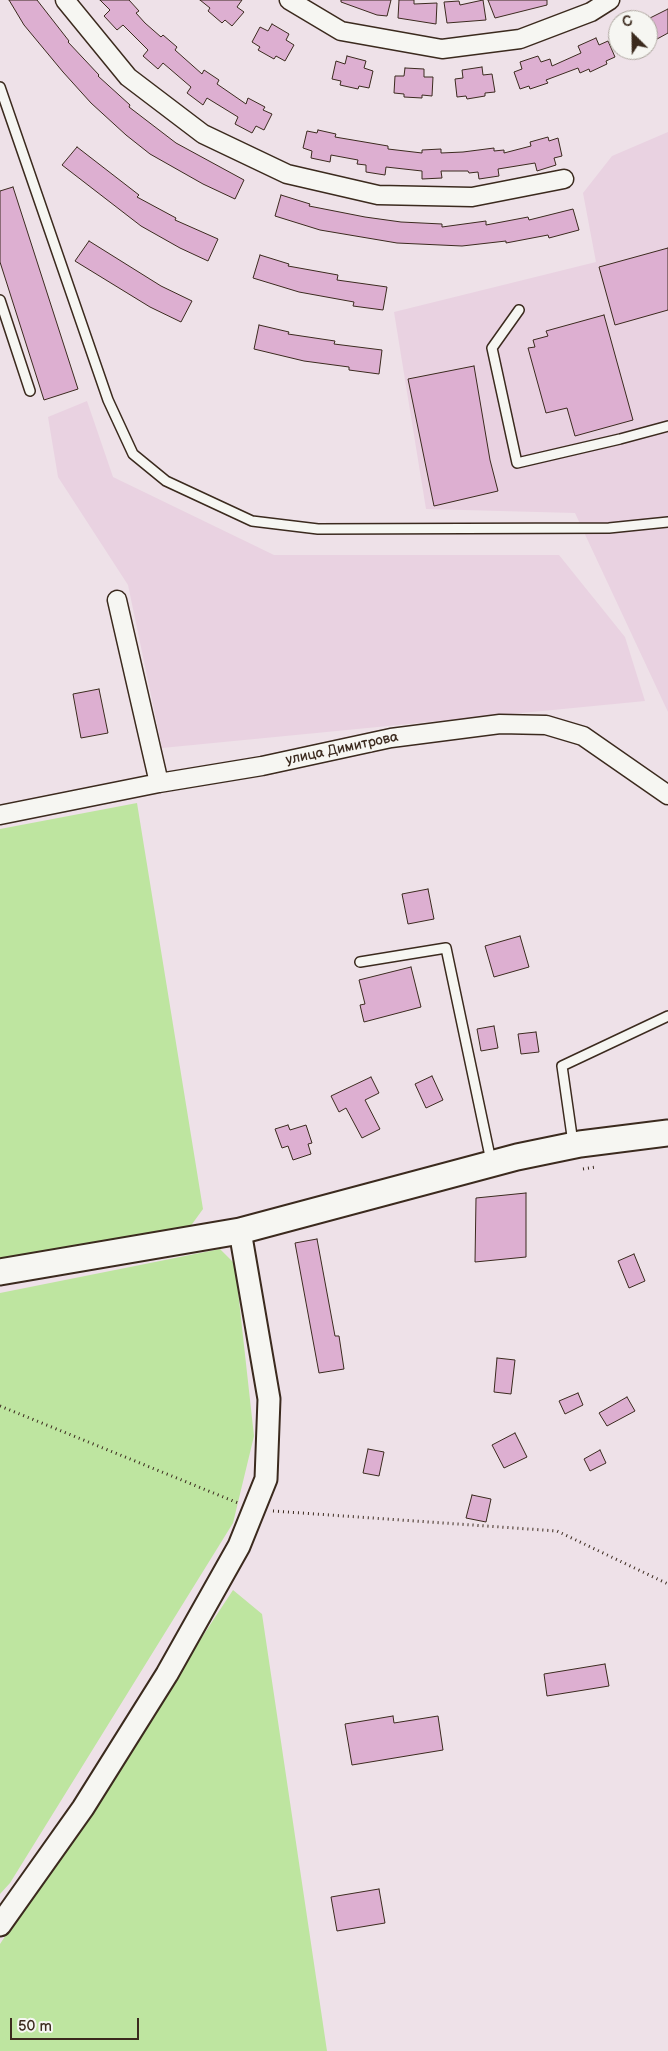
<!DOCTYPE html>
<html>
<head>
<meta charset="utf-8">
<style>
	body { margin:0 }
	#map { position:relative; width:668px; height:2051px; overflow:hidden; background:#eee1e8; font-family:"Balsamiq Sans",sans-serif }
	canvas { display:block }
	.north { position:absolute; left:608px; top:10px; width:50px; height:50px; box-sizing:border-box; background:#f6f6f2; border:1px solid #aba49d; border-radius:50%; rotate:337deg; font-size:14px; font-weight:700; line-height:20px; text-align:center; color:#3b2a1e }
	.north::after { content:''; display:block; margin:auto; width:18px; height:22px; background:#3b2a1e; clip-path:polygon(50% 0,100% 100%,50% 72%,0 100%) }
	.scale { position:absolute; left:10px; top:2018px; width:129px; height:22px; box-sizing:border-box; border:2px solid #3b2a1e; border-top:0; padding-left:6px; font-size:15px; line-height:18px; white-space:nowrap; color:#3b2a1e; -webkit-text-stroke:4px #f6f6f2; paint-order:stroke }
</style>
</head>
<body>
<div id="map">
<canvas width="668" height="2051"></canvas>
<div class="north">С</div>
<div class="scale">50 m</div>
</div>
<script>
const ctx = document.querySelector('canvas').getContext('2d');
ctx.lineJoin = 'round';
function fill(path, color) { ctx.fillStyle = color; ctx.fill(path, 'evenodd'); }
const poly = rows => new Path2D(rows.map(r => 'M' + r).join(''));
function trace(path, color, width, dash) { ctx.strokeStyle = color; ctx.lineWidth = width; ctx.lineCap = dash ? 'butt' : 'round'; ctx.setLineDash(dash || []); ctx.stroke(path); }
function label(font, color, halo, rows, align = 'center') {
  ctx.font = font + ' "Balsamiq Sans",sans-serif'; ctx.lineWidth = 4; ctx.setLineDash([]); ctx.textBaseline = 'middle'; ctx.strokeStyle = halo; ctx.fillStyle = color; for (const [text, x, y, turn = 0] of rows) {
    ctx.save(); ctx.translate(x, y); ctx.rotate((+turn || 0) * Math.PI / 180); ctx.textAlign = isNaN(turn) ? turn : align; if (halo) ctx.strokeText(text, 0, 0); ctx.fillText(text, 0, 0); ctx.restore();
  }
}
fill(poly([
	[668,132,668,712,575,513,426,509,394,312,596,262,583,193,612,156],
	[87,401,113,477,274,555,559,555,625,637,645,701,162,748,128,585,58,477,48,417]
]), '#e9d2e1');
fill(poly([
	[137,803,203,1209,182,1238,0,1264,0,829],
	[220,1249,235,1264,254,1436,233,1523,10,1883,0,1894,0,1293],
	[233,1590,262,1614,327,2051,0,2051,0,1944]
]), '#bee5a0');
const building = poly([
	[9,0,37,0,69,41,68,42,99,75,98,76,130,105,129,107,176,143,244,180,235,199,203,184,150,154,126,135,91,103,63,72,24,25,9,0],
	[100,0,129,0,139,11,136,13,145,23,161,37,163,35,177,47,175,50,202,74,204,70,219,80,217,84,246,104,248,98,265,107,263,110,272,114,264,130,256,126,252,133,235,124,238,117,207,98,203,105,187,93,191,87,163,63,158,69,143,56,148,50,123,25,117,30,104,16,110,10,100,0],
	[200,0,242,0,237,7,244,12,232,26,225,20,222,23,208,11,210,8,200,0],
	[341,0,391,0,387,16,377,15,341,2,341,0],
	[399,0,414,0,414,4,437,3,436,24,398,18,399,0],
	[483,0,486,20,447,23,444,2,459,1,460,5,483,0],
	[488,0,547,0,547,5,495,18,488,0],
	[668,9,668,33,648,44,648,19,668,9],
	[272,24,289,34,286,40,294,45,285,61,276,56,274,59,258,50,260,47,252,42,260,27,268,31,272,24],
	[596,38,599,45,608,41,615,57,606,61,607,64,590,72,589,69,580,73,578,68,546,80,548,83,530,89,529,86,520,89,514,72,522,69,520,62,538,56,541,62,550,59,552,66,581,53,578,46,596,38],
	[347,56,366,61,364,68,373,71,369,88,359,86,358,89,340,85,341,81,332,79,336,61,345,64,347,56],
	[482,67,483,75,492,74,495,92,485,93,485,96,467,99,466,96,457,97,455,79,463,78,462,70,482,67],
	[405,68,424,69,424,77,433,77,432,96,422,95,422,98,404,97,404,94,394,93,395,76,404,76,405,68],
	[318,130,336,134,335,137,388,146,388,149,422,153,422,150,441,149,441,153,463,152,494,148,494,151,504,150,504,153,531,146,530,142,548,137,549,141,558,138,562,156,554,158,556,165,537,171,535,163,498,169,499,176,479,179,478,172,469,173,468,171,441,171,442,178,422,179,422,171,386,167,385,175,366,172,366,165,357,164,358,160,331,155,330,162,311,158,312,151,303,148,307,131,317,133,318,130],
	[77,147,139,195,137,197,176,218,175,220,218,239,208,261,180,248,141,226,62,165,77,147],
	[13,187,78,389,44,400,0,262,0,191,13,187],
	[281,195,310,204,309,206,365,217,401,222,442,224,442,227,486,221,486,225,528,217,529,220,573,209,579,230,549,238,548,235,506,243,506,241,462,246,397,243,320,230,275,216,281,195],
	[89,241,161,286,192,301,181,322,150,307,75,261,89,241],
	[668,248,668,310,615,325,599,267,668,248],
	[260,255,289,264,288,266,338,275,337,280,387,287,383,310,353,306,354,302,299,292,253,278,260,255],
	[604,315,633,420,575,436,567,408,546,413,528,348,535,347,533,340,548,336,546,331,604,315],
	[259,325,289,332,288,334,335,341,334,344,382,350,379,374,349,370,349,367,304,361,254,349,259,325],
	[474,366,490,460,498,491,434,506,408,379,474,366],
	[99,689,108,733,81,738,73,694,99,689],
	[428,889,434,919,408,924,402,894,428,889],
	[520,936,529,967,494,977,485,946,520,936],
	[411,967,421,1007,364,1022,360,1005,365,1004,359,980,411,967],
	[494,1026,498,1048,481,1051,477,1029,494,1026],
	[536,1032,539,1052,521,1054,518,1034,536,1032],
	[432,1076,443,1100,426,1108,415,1084,432,1076],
	[371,1077,379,1093,365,1100,380,1129,362,1138,346,1108,339,1112,331,1096,371,1077],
	[288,1125,290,1130,306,1125,312,1143,308,1144,311,1154,293,1160,288,1146,282,1148,275,1129,288,1125],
	[526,1193,526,1257,475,1262,476,1198,526,1193],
	[317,1239,335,1336,339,1336,344,1369,319,1373,295,1243,317,1239],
	[634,1254,645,1281,629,1288,618,1261,634,1254],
	[497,1358,515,1360,511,1394,494,1392,497,1358],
	[578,1393,583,1405,565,1414,559,1401,578,1393],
	[627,1397,635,1411,607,1426,599,1413,627,1397],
	[515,1433,527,1457,504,1468,492,1445,515,1433],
	[368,1449,384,1452,379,1476,363,1473,368,1449],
	[600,1450,606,1463,590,1471,584,1459,600,1450],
	[472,1495,491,1499,486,1522,466,1518,472,1495],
	[605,1664,609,1686,547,1696,544,1674,605,1664],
	[393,1716,394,1723,438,1716,443,1750,352,1765,345,1724,393,1716],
	[379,1889,385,1923,337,1931,331,1897,379,1889]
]);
fill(building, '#ddafd1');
trace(building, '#3b2a1e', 1);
const service = poly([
	[0,87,108,400,133,454,166,481,252,521,318,529,609,528,668,522],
	[0,300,30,391],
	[519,310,492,348,517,463,620,439,668,426],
	[360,962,446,948,491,1161],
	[573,1143,562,1066,668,1016]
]);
const minor = poly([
	[65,0,128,77,203,134,287,174,378,195,472,197,564,179],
	[289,0,341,31,442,49,520,39,591,12,610,0],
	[117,600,159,783],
	[0,815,159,783,262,766,391,738,500,724,546,725,583,736,668,795]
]);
const tertiary = poly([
	[0,1925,83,1808,167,1674,239,1546,266,1479,269,1399,240,1231]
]);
const secondary = poly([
	[0,1272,240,1231,517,1157,580,1144,668,1133]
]);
trace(service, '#3b2a1e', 12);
trace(minor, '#3b2a1e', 21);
trace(tertiary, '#3b2a1e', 25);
trace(secondary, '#3b2a1e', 29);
trace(poly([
	[583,1169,596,1167],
	[0,1406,238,1503],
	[273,1511,557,1531,668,1584]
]), '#3b2a1e', 3, [1, 4]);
trace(service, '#f6f6f2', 9);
trace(minor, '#f6f6f2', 18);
trace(tertiary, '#f6f6f2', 21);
trace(secondary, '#f6f6f2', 25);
label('14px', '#3b2a1e', '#f6f6f2', [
	["улица Димитрова",342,749,-12]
]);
</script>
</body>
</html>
